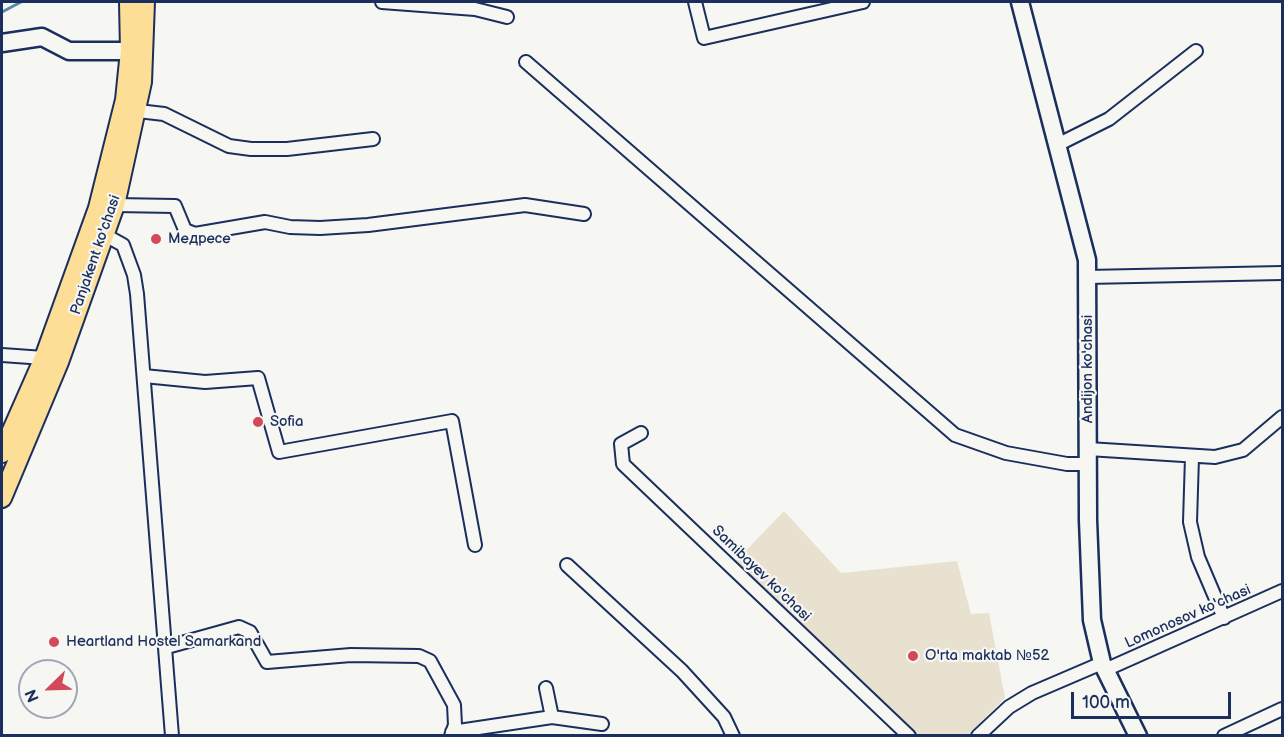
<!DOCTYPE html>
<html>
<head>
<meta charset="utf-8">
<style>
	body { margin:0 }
	#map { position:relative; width:1284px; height:737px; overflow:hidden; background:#f6f6f2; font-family:"Balsamiq Sans",sans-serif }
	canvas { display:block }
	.frame { position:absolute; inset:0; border:3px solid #1b2f5e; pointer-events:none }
	.north { position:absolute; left:18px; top:659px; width:60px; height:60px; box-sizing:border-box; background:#f6f6f2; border:2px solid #9ea6b7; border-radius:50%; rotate:247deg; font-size:16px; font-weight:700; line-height:24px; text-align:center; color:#1b2f5e }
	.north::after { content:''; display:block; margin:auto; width:21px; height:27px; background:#d1495b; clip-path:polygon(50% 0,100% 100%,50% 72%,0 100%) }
	.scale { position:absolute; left:1071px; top:692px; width:160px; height:27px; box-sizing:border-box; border:3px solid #1b2f5e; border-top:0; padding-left:8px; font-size:18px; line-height:21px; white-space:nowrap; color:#1b2f5e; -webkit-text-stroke:4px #f6f6f2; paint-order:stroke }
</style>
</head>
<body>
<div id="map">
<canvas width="1284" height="737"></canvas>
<div class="frame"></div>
<div class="north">N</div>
<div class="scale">100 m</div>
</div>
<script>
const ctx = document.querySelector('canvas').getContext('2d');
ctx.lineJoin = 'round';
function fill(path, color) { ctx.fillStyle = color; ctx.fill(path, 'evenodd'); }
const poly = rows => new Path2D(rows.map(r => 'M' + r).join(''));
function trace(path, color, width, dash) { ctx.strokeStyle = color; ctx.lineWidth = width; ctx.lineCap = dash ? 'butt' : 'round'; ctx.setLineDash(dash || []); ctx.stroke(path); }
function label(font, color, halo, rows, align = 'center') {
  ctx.font = font + ' "Balsamiq Sans",sans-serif'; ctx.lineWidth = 4.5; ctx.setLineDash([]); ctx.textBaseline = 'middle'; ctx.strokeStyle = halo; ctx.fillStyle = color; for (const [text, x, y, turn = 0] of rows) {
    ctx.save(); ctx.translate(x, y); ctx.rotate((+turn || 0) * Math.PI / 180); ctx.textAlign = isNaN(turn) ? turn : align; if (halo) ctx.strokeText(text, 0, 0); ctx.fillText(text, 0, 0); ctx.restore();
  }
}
fill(poly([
	[784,511,841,573,957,561,971,614,989,613,1005,698,968,735,912,735,733,564]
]), '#e9e1d0');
trace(poly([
	[2,12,21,2]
]), '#5788ac', 3);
const street = poly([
	[382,2,475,9,507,17],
	[695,2,704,38,863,2],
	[526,62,955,435,1006,453,1067,464,1088,464],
	[138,111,164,114,229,146,251,149,287,149,373,139],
	[1057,145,1109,119,1196,51],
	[115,205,175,206,185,230,195,234,265,222,290,227,320,228,368,225,525,205,584,214],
	[105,235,123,245,134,275,137,294,172,736],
	[1087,277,1282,273],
	[2,355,44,358],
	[144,376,205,382,258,378,279,452,452,421,475,545],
	[641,433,621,444,623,464,909,736],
	[1088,449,1215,457,1243,450,1282,417],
	[1192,457,1190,522,1198,557,1224,618],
	[567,565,682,671,724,717,733,736],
	[167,647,239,627,250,632,267,662,351,655,419,656,430,661,454,705,455,725,451,736],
	[1105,670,1282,591],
	[546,688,552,717],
	[452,732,552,717,602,724],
	[978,736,1009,707,1032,693,1102,663],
	[1224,736,1282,709]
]);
const secondary = poly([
	[1020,2,1087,260,1088,520,1092,620,1102,663,1138,736],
	[2,43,42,37,69,51,130,51]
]);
const primary = poly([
	[2,453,44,358,98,208,125,100,130,51,129,2],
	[2,498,59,362,115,205,142,82,145,2]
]);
trace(street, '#1b2f5e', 16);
trace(secondary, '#1b2f5e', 21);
trace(primary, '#1b2f5e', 22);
trace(street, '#f6f6f2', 12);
trace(secondary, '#f6f6f2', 16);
trace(primary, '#fdde96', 18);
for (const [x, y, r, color] of [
	[156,239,6,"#d1495b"],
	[258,422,6,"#d1495b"],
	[54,642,6,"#d1495b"],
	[913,656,6,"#d1495b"]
]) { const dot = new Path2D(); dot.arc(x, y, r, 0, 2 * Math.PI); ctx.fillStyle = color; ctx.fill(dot); trace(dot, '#f6f6f2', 2); }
label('15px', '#1b2f5e', '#f6f6f2', [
	["Медресе",168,239],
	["Sofia",270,422],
	["Heartland Hostel Samarkand",66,642],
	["O'rta maktab №52",925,656]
], 'left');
label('15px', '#1b2f5e', '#f6f6f2', [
	["Panjakent ko'chasi",96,255,-71],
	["Andijon ko'chasi",1088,369,-90],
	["Samibayev ko'chasi",761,574,44],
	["Lomonosov ko'chasi",1188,617,-24]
]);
</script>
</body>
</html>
